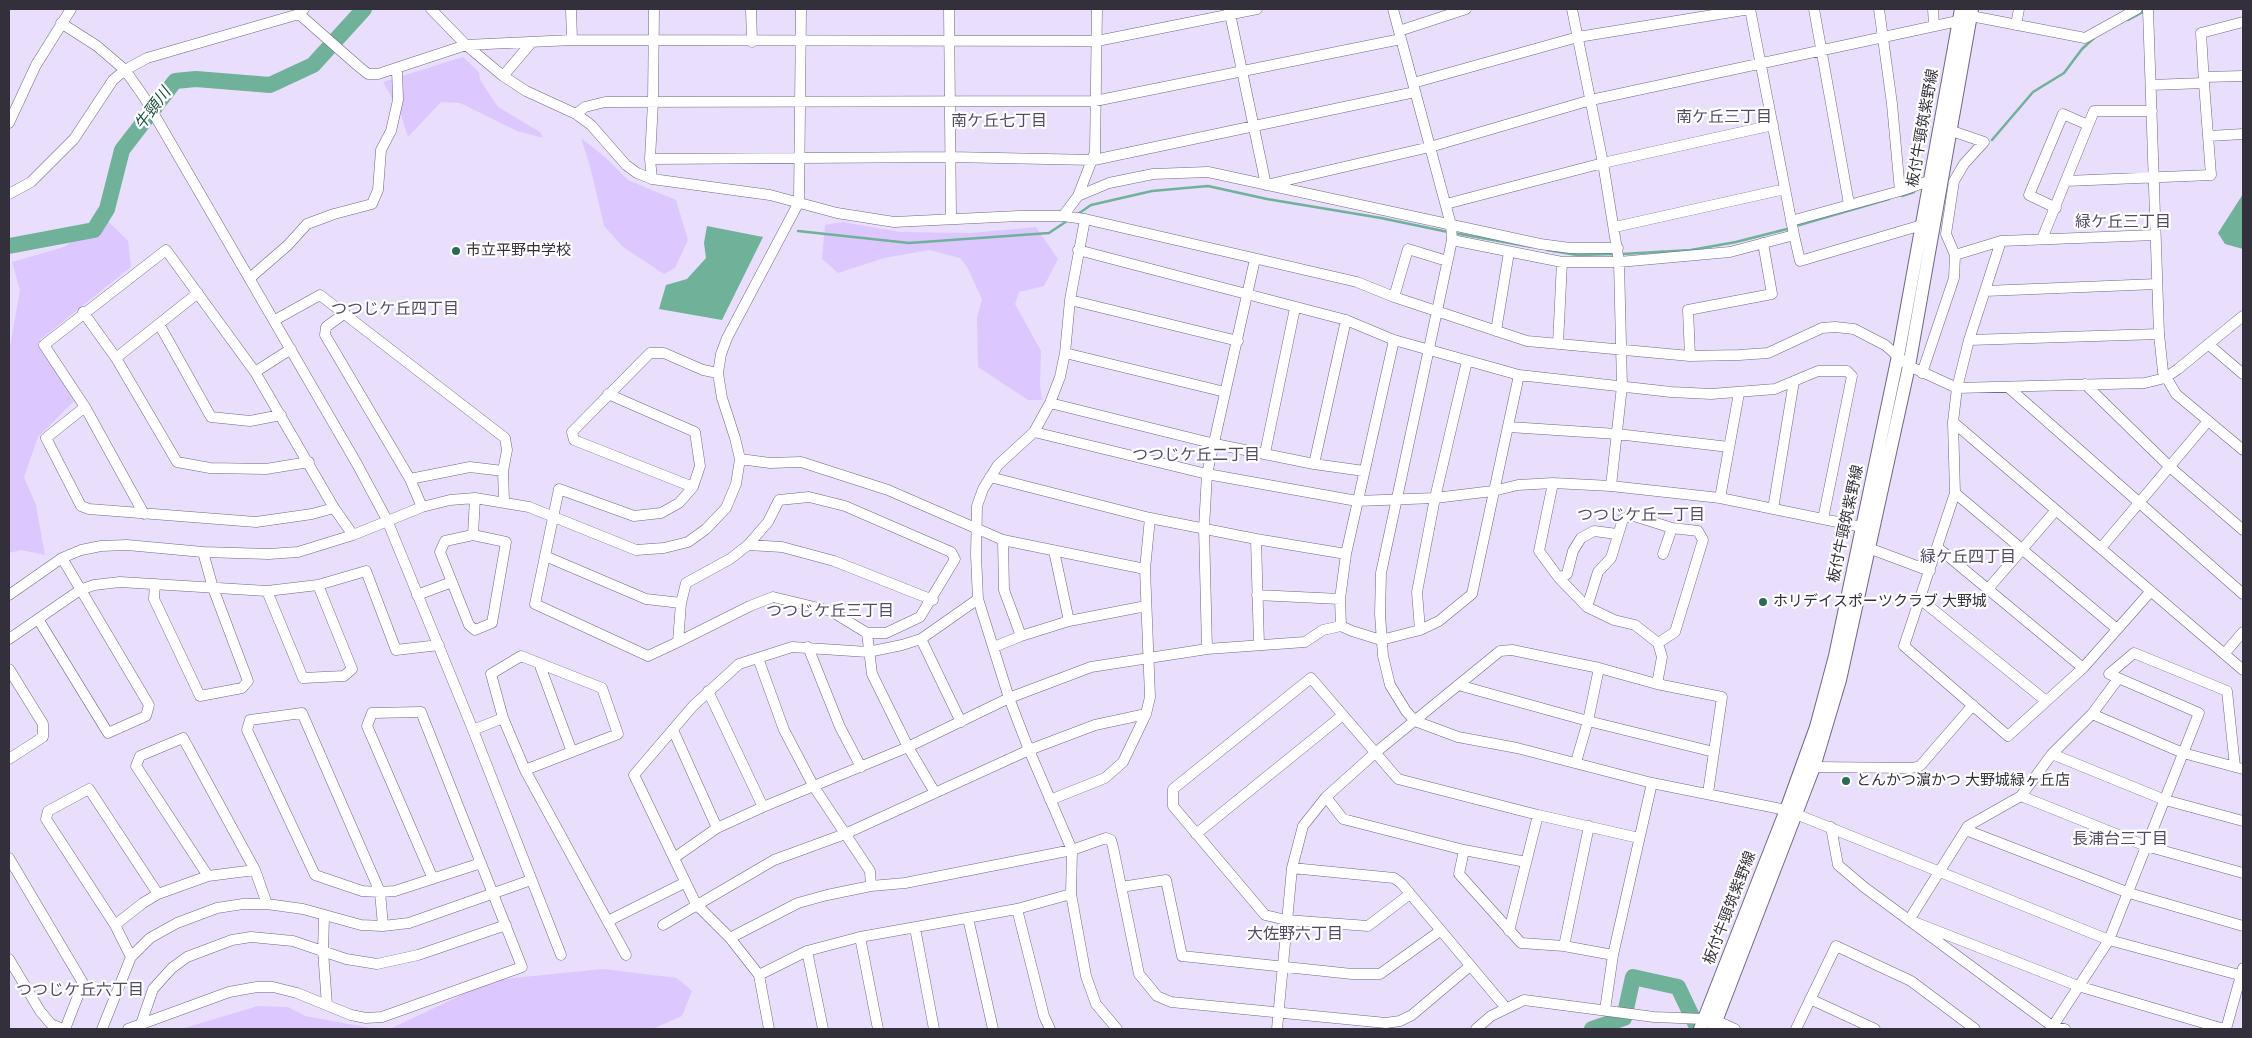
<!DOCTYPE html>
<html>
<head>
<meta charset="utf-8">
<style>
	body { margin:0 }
	#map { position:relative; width:2252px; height:1038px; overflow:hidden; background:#e9defc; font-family:"Open Sans",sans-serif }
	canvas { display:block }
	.frame { position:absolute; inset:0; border:10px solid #34303b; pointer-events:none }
</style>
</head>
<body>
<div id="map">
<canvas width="2252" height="1038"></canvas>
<div class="frame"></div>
</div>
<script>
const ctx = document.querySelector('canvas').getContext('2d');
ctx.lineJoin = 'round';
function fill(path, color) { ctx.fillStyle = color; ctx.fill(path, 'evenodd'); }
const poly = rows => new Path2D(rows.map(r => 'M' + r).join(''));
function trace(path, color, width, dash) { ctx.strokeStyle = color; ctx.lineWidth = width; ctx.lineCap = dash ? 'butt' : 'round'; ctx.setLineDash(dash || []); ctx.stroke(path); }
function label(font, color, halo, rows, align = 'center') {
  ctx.font = font + ' "Open Sans","Noto Sans JP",sans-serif'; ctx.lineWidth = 4.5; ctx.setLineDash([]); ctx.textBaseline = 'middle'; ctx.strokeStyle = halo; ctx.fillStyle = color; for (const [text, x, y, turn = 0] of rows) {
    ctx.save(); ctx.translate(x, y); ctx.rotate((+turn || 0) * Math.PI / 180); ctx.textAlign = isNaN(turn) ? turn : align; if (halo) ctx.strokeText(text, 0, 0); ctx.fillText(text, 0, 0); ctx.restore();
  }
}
fill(poly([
	[463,57,479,72,480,80,498,107,540,132,543,138,517,131,460,103,441,102,408,137,400,112,383,82],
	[581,138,606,158,628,180,676,200,688,240,675,268,664,274,623,247,604,226,590,166],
	[106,219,128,241,131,267,40,340,74,401,38,437,24,477,36,505,45,555,21,550,9,553,9,353,20,290,12,262,64,247],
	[843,222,900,232,971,233,1036,227,1058,259,1044,286,1019,292,1015,304,1041,351,1040,384,1042,400,1028,400,978,367,977,318,982,299,967,267,960,258,929,250,884,258,838,273,822,259,825,225],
	[603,969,677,978,692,991,682,1016,652,1029,390,1029,493,980],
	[258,1006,288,1007,305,1016,376,1029,181,1029]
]), '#dcc8fe');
fill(poly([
	[2243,194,2243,249,2225,244,2218,233],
	[707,226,763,237,722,320,659,309,666,285,687,279,706,258,704,243]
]), '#70b199');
trace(poly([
	[2128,20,2145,11],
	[1992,140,2033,92,2064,73,2082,49,2094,38],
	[1902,196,1914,192],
	[1078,214,1091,205,1152,191,1208,186,1267,199,1381,218,1448,232],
	[1796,226,1889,199],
	[798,231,909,243,1049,233,1067,221],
	[1454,233,1532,247],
	[1547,250,1577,255,1616,254],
	[1622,254,1691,250,1736,242,1791,228]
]), '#70b199', 2.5);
trace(poly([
	[9,246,94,230,107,209,122,150,175,81,196,79,270,85,313,65,364,9],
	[1592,1029,1624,1018,1633,977,1678,987,1698,1029]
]), '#70b199', 16);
const minor = poly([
	[431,9,466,45,503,76,526,91,576,114,591,125,626,165,637,173,652,179,770,195,837,213,894,222,1019,216,1063,216,1085,219,1357,282,1394,297,1527,341,1690,356,1739,355,1768,353,1822,328,1835,327,1854,329,1885,345,1909,366,1957,388,2145,383,2165,378,2178,369,2243,316],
	[571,9,572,40],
	[751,9,752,42],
	[949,9,951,218],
	[1229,9,1266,185],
	[1393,9,1451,225,1452,240,1437,311,1381,573,1380,614,1383,656,1390,685,1406,711,1415,721,1458,737,1517,748,1652,783,1786,810,2109,940,2243,976],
	[1572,9,1603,163,1619,262,1622,386,1611,486],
	[1814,9,1849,204],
	[1879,9,1892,104,1900,191],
	[1933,9,1934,25],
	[2148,9,2159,334,2163,372,2176,394,2243,450],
	[299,14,357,65,368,74,378,74,466,45,572,40,1097,41,1257,9],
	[1971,16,2085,38,2137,9],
	[61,23,97,46,125,70,144,97,357,464,387,520,473,730,561,955],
	[2016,25,2019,9],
	[1399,31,1466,9],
	[503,76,532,42],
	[2204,77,2243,76],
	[1413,83,1578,37,1750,9],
	[2204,83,2201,33,2243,22],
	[576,114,585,107,605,102,1095,101,1401,39],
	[9,123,36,65,71,9],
	[2209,136,2243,134],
	[650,159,950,157,1094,160,1415,92],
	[652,179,650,159,653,102,654,9],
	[2066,181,2211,175,2204,83,2151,85],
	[1266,185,1430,147,1591,100,1958,21],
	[9,194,31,182,74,139,113,80,125,70,147,58,299,14,304,9],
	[1078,196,1109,183,1153,174,1208,172,1540,244,1570,248,1618,248],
	[1446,204,1603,163,1773,125],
	[2056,208,2029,195,2063,114,2088,125],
	[1063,216,1078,196,1095,152,1097,9],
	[1085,219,1070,300,1065,353,1060,377,1050,403,1034,432,998,465,983,489,977,506,976,555,978,599,1009,698,1029,750,1072,850,1071,894,1086,976,1096,1004,1117,1029],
	[1791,221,1900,191,1932,180],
	[1615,227,1785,189],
	[1794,235,1800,261,1922,225],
	[2042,239,2094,111,2152,111],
	[1452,240,1562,262,1619,262,1730,252,1794,235,1750,9],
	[1078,250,1346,320,1394,340,1519,375,1671,392,1711,394,1775,389,1818,371,1847,371,1852,376,1823,519],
	[1955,255,2001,241],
	[250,278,288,245,307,224,334,214,372,204,378,190,381,150,391,131,398,100,397,69],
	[1985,291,2157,284],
	[1394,297,1408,249,1447,261],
	[1070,300,1238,341],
	[83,312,116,358,177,462,210,468,266,469,309,462],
	[345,313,326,327,325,335,410,479,422,507],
	[275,320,320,295,505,438,507,450,503,471,504,501],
	[159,324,211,417,250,421,281,415],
	[1496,331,1509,252],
	[1969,340,2159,334],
	[1558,344,1562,262],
	[2208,344,2243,374],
	[1065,353,1225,392],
	[1690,356,1688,310,1772,294,1763,243],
	[116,358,198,293],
	[255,372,291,349],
	[1922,373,1954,278,1955,255,1946,234,1954,181,1964,164,1984,142,1949,130],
	[2085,384,2171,468,2243,530],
	[2008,387,2243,594],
	[608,394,695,432,700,466,693,487,679,503,661,513,634,516,559,489,535,604,648,656,678,642,750,606,773,597,831,611,867,633,886,633,920,617,955,559,951,552,845,506,809,497,779,500,768,522,748,545,730,559,686,583,681,603,678,642],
	[1050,403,1215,444,1314,464,1364,471],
	[85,407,46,438,81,506,89,509,256,522,312,514,334,508],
	[1953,422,2243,670],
	[1509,427,1617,434,1729,447],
	[1034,432,1207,474,1357,501,1435,498,1493,491,1518,485,1553,483,1611,486,1720,498,1862,527],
	[1265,453,1295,308],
	[740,459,770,463,801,462,888,490,1003,540,1145,569],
	[1314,464,1346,320],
	[990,477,1150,518,1256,539,1346,554],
	[410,479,470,467,503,471],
	[1553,483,1539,551,1559,578,1587,607,1614,620,1635,625,1658,643,1662,657,1657,684],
	[693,487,574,440,572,432,650,353,664,353,703,370,718,373],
	[1955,493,2117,629],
	[1720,498,1739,393],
	[1773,509,1794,381],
	[144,514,85,407,44,345,166,250,255,372,334,508,353,535],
	[473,535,506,542,492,623,475,630,469,625,440,552,445,541,473,535],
	[473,535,475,498],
	[1256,539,1259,645],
	[1003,540,1004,590,1021,636],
	[748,545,782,547,834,561,933,600],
	[1863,546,1930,571],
	[1937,547,2083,668],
	[2101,548,2208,421],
	[1054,551,1069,621],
	[1663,554,1672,528],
	[545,556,646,599,681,603],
	[1559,578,1567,574,1573,551,1581,538,1594,531,1617,534],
	[155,584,154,599,200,696,242,688,248,681,213,588,203,552],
	[1988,589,2056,510],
	[267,591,303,678,344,676,352,669,318,585],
	[2151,591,2083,668,2008,736,1904,646,1955,493,1953,422,1957,388,1969,340,2001,241,2155,235],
	[9,595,62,558,81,550,101,546,127,545,203,552,269,554,298,552,353,535,422,507,450,500,475,498,529,507,636,550,664,548,688,542,706,529,726,508,736,484,740,459,735,438,722,398,718,373,721,354,727,338,799,202,801,9],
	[417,595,452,582],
	[1257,595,1340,599],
	[1920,599,2046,701],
	[1587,607,1598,572,1611,558,1623,519,1631,515,1672,528,1698,531,1703,540,1675,632,1658,643],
	[38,619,108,733,146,716,149,705,62,558],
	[1341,626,1340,599,1346,554,1394,340],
	[1420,630,1417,592,1435,498,1467,361],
	[867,633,872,674,908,747,934,791],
	[9,639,80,590,94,585,120,582,267,591,318,585,366,571,396,650,439,645],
	[921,639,961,722],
	[808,647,840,727,861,767],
	[994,647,1021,636,1069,621,1146,606],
	[1207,649,1204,528,1207,474,1255,259],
	[2224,654,2243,632],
	[758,658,784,730,814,787,870,871,871,886],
	[539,663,572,752],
	[9,669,43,724,43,737,9,759],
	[2118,679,2092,714,2052,754,2021,796,1968,826,1909,920,2078,986,2224,1029],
	[1458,685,1588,721,1714,752],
	[708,691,763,807],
	[2092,714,2183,753,2243,769],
	[473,730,503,718],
	[673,730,717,828],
	[2052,754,2165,800,2243,821],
	[1576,762,1588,721,1599,668],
	[1814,767,1912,768,1920,766,1973,705],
	[525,770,618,734,602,688,521,656,491,674,503,718,525,770,626,955],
	[2021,796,2146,846,2243,873],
	[1326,797,1343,819,1464,850,1526,862],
	[1050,800,1105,778,1123,762,1146,714,1150,697,1145,569,1150,518],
	[1831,827,1838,865,1864,887,2052,1026,2065,1029],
	[1966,830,2129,893,2243,926],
	[1196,834,1343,715],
	[1464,850,1459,874,1521,943,1564,946,1613,955],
	[9,858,83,983,65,1029],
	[674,858,717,828,763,807,908,747,1009,698,1091,667,1207,649,1305,642,1323,630,1341,626,1352,631,1381,640,1420,630,1439,621,1472,594,1519,375],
	[1292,868,1394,878,1401,883,1506,1008],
	[208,876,136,766,140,756,183,738,255,870,267,904],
	[1121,887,1166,880,1182,956,1352,974,1380,974,1440,931],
	[1410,894,1368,926,1286,920,1265,915,1173,806,1173,789,1311,678,1398,779,1538,815,1639,838],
	[1017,909,1044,1016,1050,1029],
	[324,917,323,951,327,1005],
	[968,918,993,1029],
	[608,921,684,883],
	[115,925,143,903,158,894,208,876,255,870],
	[663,925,774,860,845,834,1029,750,1095,725,1146,714],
	[383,926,380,892,302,713,250,720,247,730,315,875,362,891,380,892,395,891,481,863],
	[915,928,934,1029],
	[1509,931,1538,815],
	[860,937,878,1029],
	[730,938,798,903,827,895,871,886,905,883,1072,850,1106,838,1111,840,1113,847,1139,974,1157,996,1171,1002,1386,1023,1400,1021,1412,1015,1470,966],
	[1564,946,1589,826],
	[807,951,823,1029],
	[131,957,115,925,46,819,48,811,89,789,158,894],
	[9,959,40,1011,51,1024,63,1029],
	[759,975,807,951,860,937,1017,909,1071,894],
	[1810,999,1875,1029],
	[1605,1010,1613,955,1652,783],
	[141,1024,153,989,172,968,187,957,232,940,251,937,293,941,346,959,377,964,418,955,506,925],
	[102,1029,131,957,150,938,177,923,217,908,243,904,267,904,303,909,361,925,383,926,409,923,531,880],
	[128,1029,229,992,257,987,273,987,297,993,351,1015,366,1018,382,1017,522,967,421,712,372,713,367,726,433,879],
	[769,1029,759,975,730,938,696,904,634,775,693,706,739,664,792,647,868,652,902,645,921,639,978,599],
	[1277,1029,1292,868,1303,826,1326,797,1375,753,1500,651,1512,650,1599,668,1657,684,1722,697,1708,793],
	[1476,1029,1491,1016,1524,1000,1654,1017,1704,1019,1717,1021,1735,1029],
	[1796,1029,1836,946,1911,981,1975,1029],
	[2051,1029,2109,940,2199,713,2109,674,2134,653,2227,691,2235,767],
	[2226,1029,2243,968]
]);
const major = poly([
	[1700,1029,1786,810,1816,727,1835,656,1898,356,1961,9],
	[1713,1029,1814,767,1840,680,1909,366,1972,9]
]);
trace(minor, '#716882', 11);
trace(major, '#716882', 14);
trace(minor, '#fff', 10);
trace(major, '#fff', 12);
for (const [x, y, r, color] of [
	[456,251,5,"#2d6a55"],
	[1763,602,5,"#2d6a55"],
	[1846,781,5,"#2d6a55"]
]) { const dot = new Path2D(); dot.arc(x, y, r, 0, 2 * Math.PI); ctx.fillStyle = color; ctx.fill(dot); trace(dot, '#fff', 2); }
label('15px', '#34303b', '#fff', [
	["板付牛頸筑紫野線",1923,128,-80],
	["板付牛頸筑紫野線",1846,524,-78],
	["板付牛頸筑紫野線",1730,908,-69]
]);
label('15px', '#34303b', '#fff', [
	["市立平野中学校",466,251],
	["ホリデイスポーツクラブ 大野城",1773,602],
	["とんかつ濵かつ 大野城緑ヶ丘店",1856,781]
], 'left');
label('italic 16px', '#174d3c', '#fff', [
	["牛頸川",153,109,-53]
]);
label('16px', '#534a63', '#fff', [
	["南ケ丘三丁目",1724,117],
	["南ケ丘七丁目",999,121],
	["緑ケ丘三丁目",2123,222],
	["つつじケ丘四丁目",395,309],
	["つつじケ丘二丁目",1196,455],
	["つつじケ丘一丁目",1641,515],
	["緑ケ丘四丁目",1968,557],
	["つつじケ丘三丁目",830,611],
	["長浦台三丁目",2120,839],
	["大佐野六丁目",1295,934],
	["つつじケ丘六丁目",80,990]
]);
</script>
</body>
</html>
